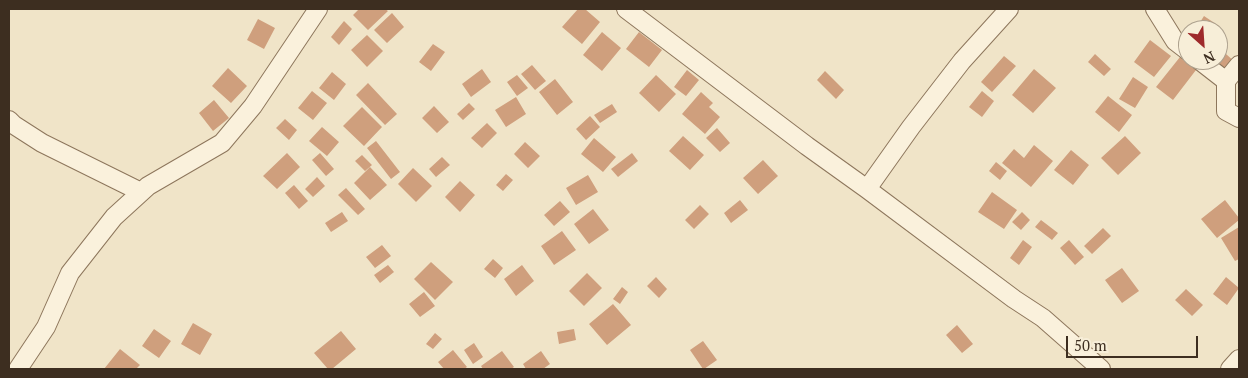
<!DOCTYPE html>
<html>
<head>
<meta charset="utf-8">
<style>
	body { margin:0 }
	#map { position:relative; width:1248px; height:378px; overflow:hidden; background:#f0e4c8; font-family:"PT Serif",serif }
	canvas { display:block }
	.frame { position:absolute; inset:0; border:10px solid #3d2e20; pointer-events:none }
	.north { position:absolute; left:1178px; top:20px; width:50px; height:50px; box-sizing:border-box; background:#f7eed8; border:1px solid #ada18e; border-radius:50%; rotate:154deg; font-size:14px; font-weight:700; line-height:20px; text-align:center; color:#3d2e20 }
	.north::after { content:''; display:block; margin:auto; width:18px; height:22px; background:#9e2a2b; clip-path:polygon(50% 0,100% 100%,50% 72%,0 100%) }
	.scale { position:absolute; left:1066px; top:336px; width:132px; height:22px; box-sizing:border-box; border:2px solid #3d2e20; border-top:0; padding-left:6px; font-size:15px; line-height:18px; white-space:nowrap; color:#3d2e20; -webkit-text-stroke:4px #f7eed8; paint-order:stroke }
</style>
</head>
<body>
<div id="map">
<canvas width="1248" height="378"></canvas>
<div class="frame"></div>
<div class="north">N</div>
<div class="scale">50 m</div>
</div>
<script>
const ctx = document.querySelector('canvas').getContext('2d');
ctx.lineJoin = 'round';
function fill(path, color) { ctx.fillStyle = color; ctx.fill(path, 'evenodd'); }
const poly = rows => new Path2D(rows.map(r => 'M' + r).join(''));
function trace(path, color, width, dash) { ctx.strokeStyle = color; ctx.lineWidth = width; ctx.lineCap = dash ? 'butt' : 'round'; ctx.setLineDash(dash || []); ctx.stroke(path); }
fill(poly([
	[359,9,385,9,388,11,368,30,353,15],
	[578,9,585,9,600,22,582,44,562,27],
	[392,13,404,27,387,43,374,30],
	[1204,16,1219,26,1216,30,1195,30],
	[258,19,275,28,264,49,247,40],
	[344,21,352,29,339,45,331,37],
	[602,32,621,48,602,71,583,55],
	[639,32,662,50,649,67,626,49],
	[367,35,383,51,367,67,351,50],
	[1150,40,1171,56,1154,77,1134,62],
	[433,44,445,52,431,71,419,62],
	[1218,47,1235,62,1227,71,1214,60,1218,60],
	[1095,54,1111,69,1104,76,1088,62],
	[1004,56,1016,66,992,92,981,82],
	[1180,57,1196,70,1173,100,1156,87],
	[532,65,546,81,535,90,521,74],
	[228,68,247,86,231,103,212,86],
	[482,69,491,82,471,97,462,84],
	[1034,69,1056,88,1033,113,1012,95],
	[687,70,699,80,686,96,674,87],
	[825,71,844,90,836,99,817,80],
	[332,72,346,84,334,100,319,88],
	[517,75,528,88,517,96,507,82],
	[656,75,676,94,659,112,639,93],
	[1133,77,1148,87,1135,108,1119,99],
	[555,79,573,102,557,115,539,92],
	[368,83,397,114,385,125,356,95],
	[312,91,327,103,313,120,298,108],
	[982,91,994,101,982,117,969,107],
	[701,92,713,103,709,107,720,117,705,134,682,114],
	[1108,96,1132,115,1119,132,1095,112],
	[516,97,526,114,506,127,495,110],
	[214,100,229,118,213,131,199,113],
	[469,103,475,109,463,120,457,114],
	[612,104,617,112,600,123,594,115],
	[434,106,449,122,437,133,422,118],
	[362,107,382,127,364,146,343,126],
	[590,116,600,127,586,140,576,129],
	[285,119,297,130,289,140,276,128],
	[487,123,497,133,482,148,471,138],
	[322,127,339,142,327,156,309,141],
	[717,128,730,143,720,152,706,138],
	[683,136,704,155,690,170,669,151],
	[1125,136,1141,153,1118,175,1101,158],
	[594,138,616,157,603,172,581,154],
	[376,141,400,172,391,179,367,148],
	[525,142,540,156,528,168,514,154],
	[1034,145,1053,161,1031,187,1002,163,1014,149,1024,158],
	[1071,150,1089,165,1073,185,1054,170],
	[287,153,300,167,277,189,263,176],
	[320,153,334,169,326,176,312,160],
	[632,153,638,161,618,177,611,169],
	[362,155,372,165,365,171,355,161],
	[442,157,450,165,436,177,429,169],
	[763,160,778,176,758,194,743,178],
	[996,162,1007,171,1000,180,989,171],
	[370,167,387,185,370,200,354,183],
	[413,168,432,186,416,202,398,184],
	[506,174,513,180,503,191,496,185],
	[588,175,598,192,576,205,566,188],
	[317,177,325,186,313,197,305,189],
	[460,181,475,195,460,212,445,197],
	[294,185,308,201,299,209,285,193],
	[346,188,365,209,358,215,338,195],
	[992,192,1017,210,1004,229,978,212],
	[740,200,748,210,731,223,724,213],
	[1225,200,1239,218,1239,220,1217,238,1201,219],
	[560,201,570,212,554,226,544,215],
	[700,205,709,214,694,229,685,220],
	[593,209,609,230,589,244,574,224],
	[342,212,348,221,331,232,325,223],
	[1022,212,1030,220,1021,230,1012,222],
	[1041,220,1058,233,1052,240,1035,227],
	[1239,227,1239,259,1235,261,1221,238],
	[1103,228,1111,236,1092,254,1084,246],
	[562,231,576,250,554,265,541,246],
	[1023,240,1032,247,1019,265,1010,258],
	[1069,240,1084,257,1075,265,1060,248],
	[382,245,391,256,375,268,366,257],
	[493,259,503,268,495,278,484,269],
	[431,262,453,282,435,300,414,279],
	[388,265,394,272,380,283,374,275],
	[522,265,534,281,516,296,504,279],
	[1122,268,1139,291,1122,303,1105,280],
	[587,273,602,288,584,306,569,291],
	[656,277,667,289,659,298,647,286],
	[1226,277,1239,288,1227,305,1213,294],
	[622,287,628,292,620,304,613,299],
	[1186,289,1203,305,1192,316,1175,300],
	[424,292,435,306,420,317,409,304],
	[613,304,631,325,607,345,589,324],
	[193,323,212,334,200,355,181,344],
	[957,325,973,344,962,353,946,335],
	[154,329,171,341,159,358,142,346],
	[574,329,576,340,559,344,557,332],
	[341,331,356,349,332,369,328,369,314,353],
	[435,333,442,339,433,349,426,344],
	[703,341,717,360,704,369,703,369,690,350],
	[474,343,483,357,473,364,464,350],
	[120,349,140,365,136,369,104,369],
	[453,350,467,367,464,369,444,369,438,362],
	[502,351,514,367,511,369,483,369,481,366],
	[541,351,550,364,543,369,526,369,523,364]
]), '#cf9f7d');
const minor = poly([
	[626,9,807,146,867,189,1014,299,1043,318,1101,369],
	[1155,9,1175,41,1188,51],
	[1199,60,1226,81],
	[1239,65,1226,81,1226,111,1239,118],
	[9,120,14,125,42,143,141,192],
	[867,189,911,127,962,61,1009,9],
	[18,369,46,327,70,273,114,217,148,186,222,143,253,106,318,9],
	[1230,369,1239,359]
]);
trace(minor, '#8d765c', 20);
trace(minor, '#faf1dc', 18);
</script>
</body>
</html>
